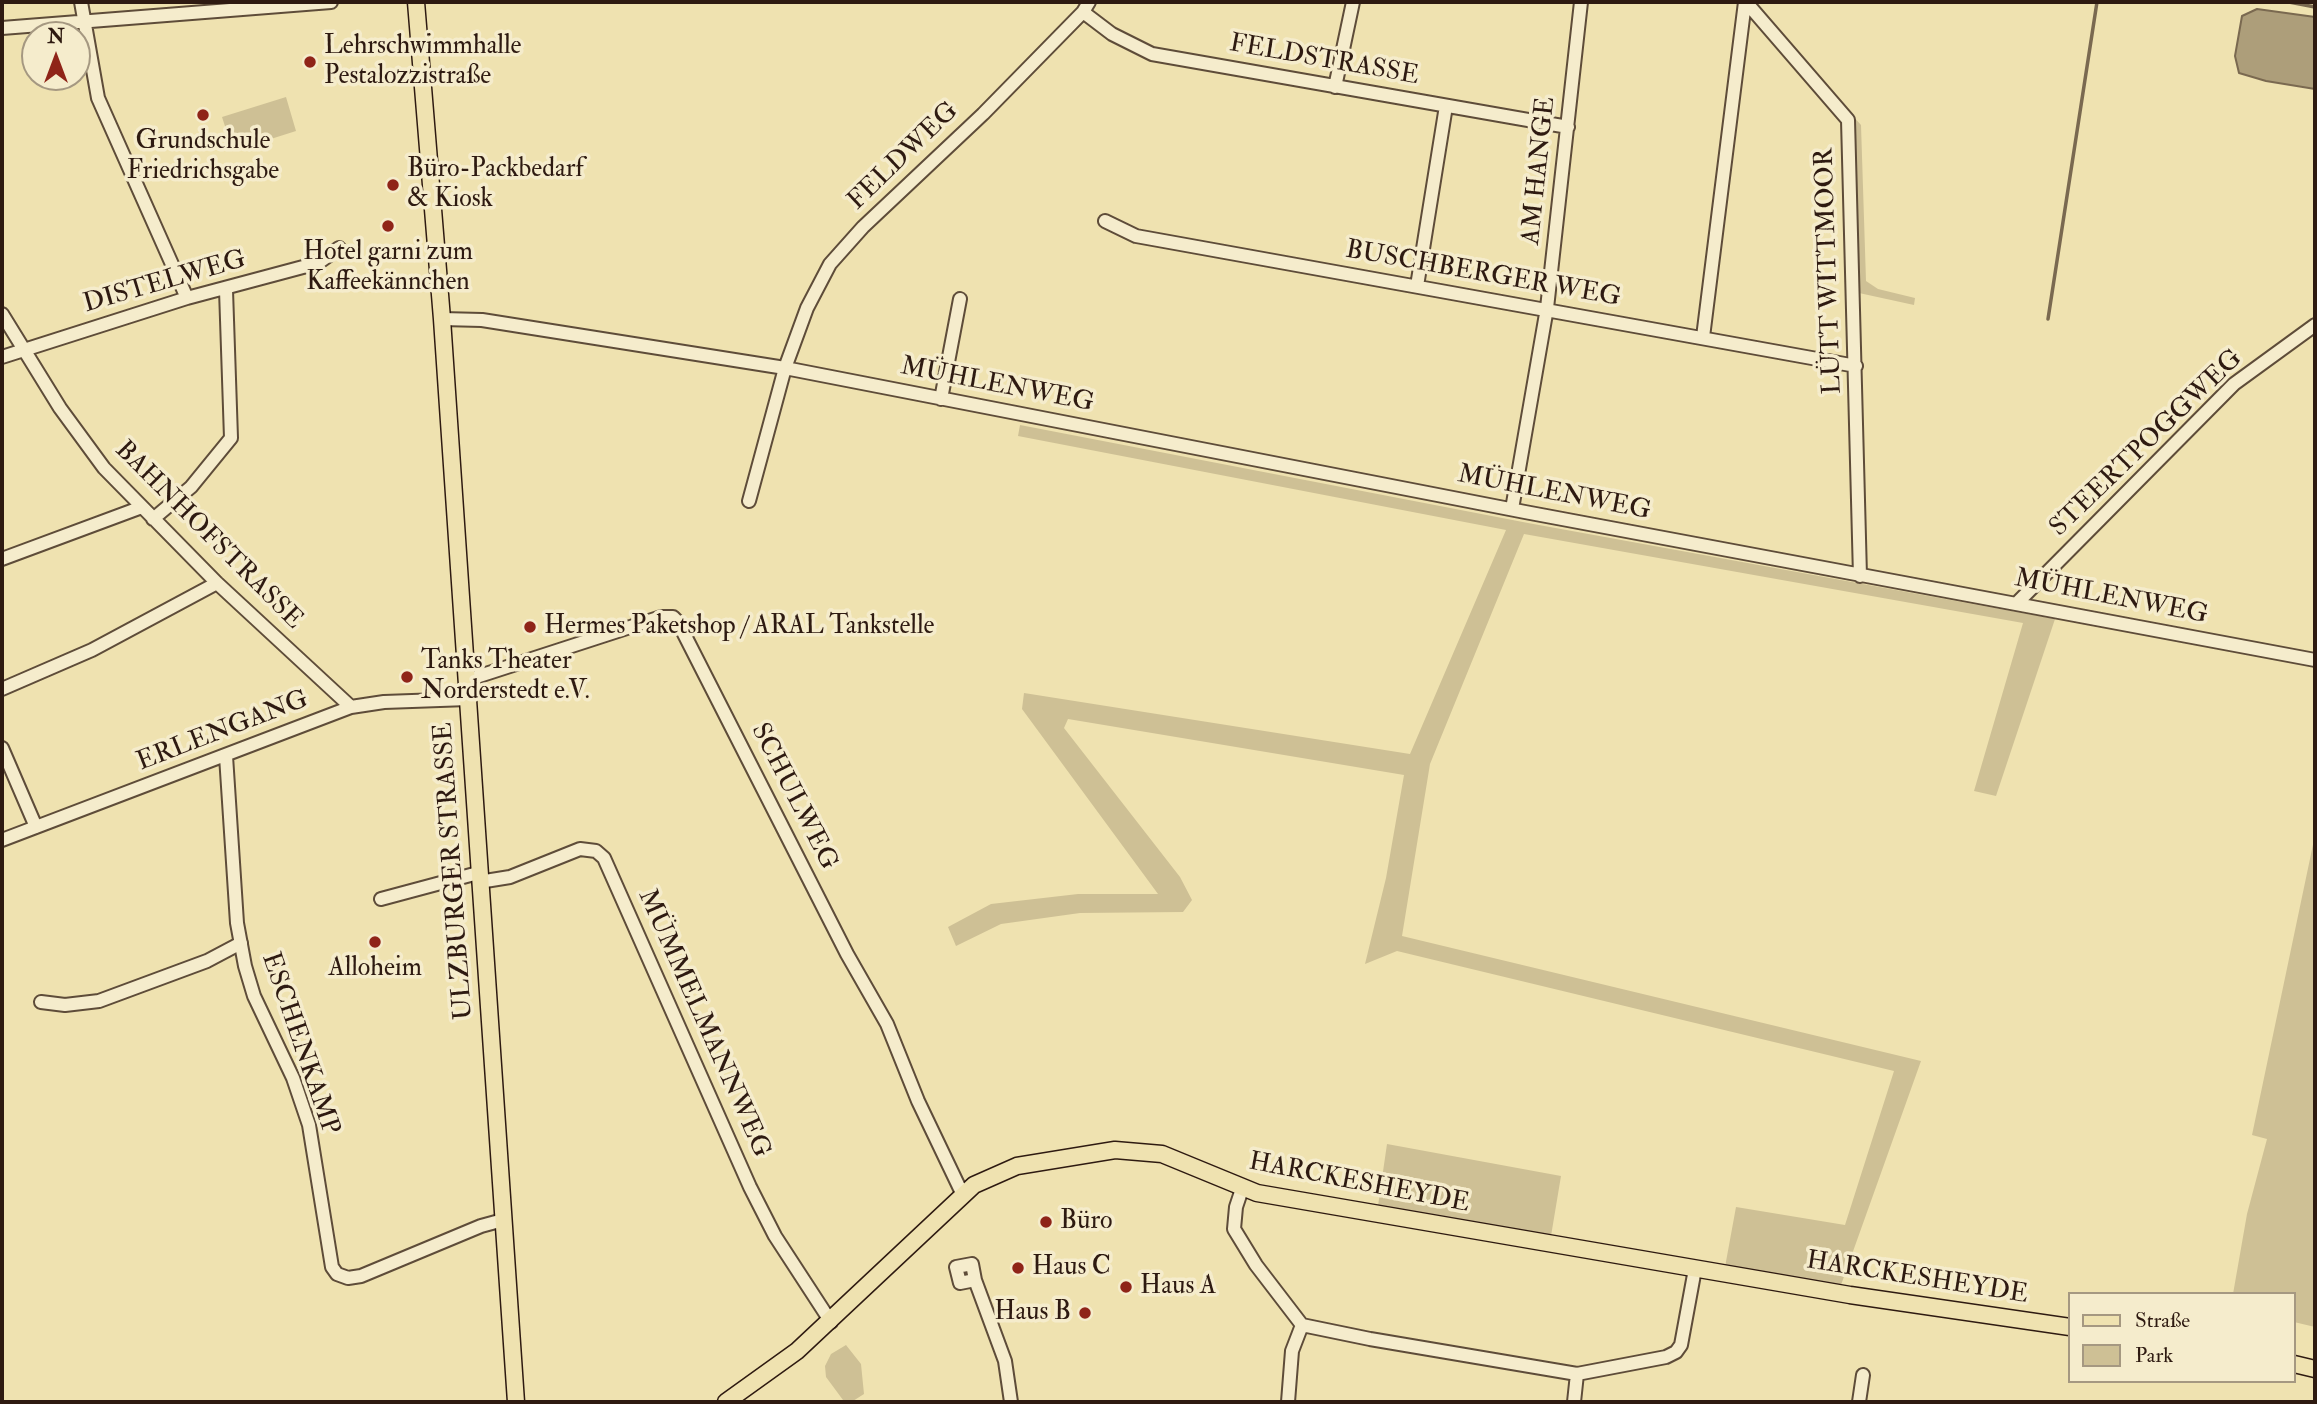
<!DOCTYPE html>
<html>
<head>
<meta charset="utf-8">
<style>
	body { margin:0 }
	#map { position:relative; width:2317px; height:1404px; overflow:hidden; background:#efe2b0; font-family:"IM FELL Double Pica",serif }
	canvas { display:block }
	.frame { position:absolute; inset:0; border:4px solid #2e1a11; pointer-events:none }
	.legend { position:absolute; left:2068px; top:1292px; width:228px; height:91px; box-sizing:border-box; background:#f5eccc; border:2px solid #a59881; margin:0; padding:9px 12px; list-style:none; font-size:21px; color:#2e1a11 }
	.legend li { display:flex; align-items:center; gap:14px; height:35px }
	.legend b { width:35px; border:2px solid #a59881 }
	.north { position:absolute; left:21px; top:21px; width:70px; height:70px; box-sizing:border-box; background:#f5eccc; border:2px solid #a59881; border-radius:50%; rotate:0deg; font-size:19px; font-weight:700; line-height:28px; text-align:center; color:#2e1a11 }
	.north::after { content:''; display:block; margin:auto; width:24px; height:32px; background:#8f2418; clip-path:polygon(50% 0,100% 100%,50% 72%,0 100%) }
</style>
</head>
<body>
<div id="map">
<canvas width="2317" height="1404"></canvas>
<div class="frame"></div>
<ul class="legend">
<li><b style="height:9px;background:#efe2b0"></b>Straße</li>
<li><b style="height:19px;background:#cec095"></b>Park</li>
</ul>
<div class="north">N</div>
</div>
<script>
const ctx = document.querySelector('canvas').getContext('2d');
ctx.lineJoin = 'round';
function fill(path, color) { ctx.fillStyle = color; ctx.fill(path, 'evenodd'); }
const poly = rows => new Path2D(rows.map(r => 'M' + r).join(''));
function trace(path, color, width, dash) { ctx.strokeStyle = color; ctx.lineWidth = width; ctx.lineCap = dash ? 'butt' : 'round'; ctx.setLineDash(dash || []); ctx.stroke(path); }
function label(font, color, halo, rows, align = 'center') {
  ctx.font = font + ' "IM FELL Double Pica",serif'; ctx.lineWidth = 7; ctx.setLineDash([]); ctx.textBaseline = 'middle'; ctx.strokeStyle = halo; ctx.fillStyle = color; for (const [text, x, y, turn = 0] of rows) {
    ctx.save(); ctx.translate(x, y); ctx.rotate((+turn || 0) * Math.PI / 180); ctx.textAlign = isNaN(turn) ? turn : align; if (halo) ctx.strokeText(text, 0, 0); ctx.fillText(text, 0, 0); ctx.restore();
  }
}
fill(poly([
	[286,97,296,131,233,151,222,117],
	[1852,115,1861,125,1866,281,1878,289,1915,298,1914,305,1859,293],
	[1020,425,1528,523,2055,619,1996,796,1974,791,2023,623,1524,534,1430,764,1402,936,1921,1061,1841,1285,1725,1267,1736,1207,1845,1225,1894,1071,1397,951,1365,964,1386,878,1404,775,1068,719,1064,728,1180,877,1192,900,1183,912,1080,913,1001,924,956,946,948,927,991,904,1078,894,1158,894,1022,709,1024,693,1410,754,1506,530,1018,436],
	[2315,835,2315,1327,2294,1322,2294,1294,2233,1294,2247,1214,2267,1139,2252,1135],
	[1387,1144,1561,1176,1551,1236,1378,1206],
	[846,1345,861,1364,864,1394,853,1401,843,1400,826,1377,825,1366,831,1354]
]), '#cec095');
const water = poly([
	[2257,9,2315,17,2315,89,2266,81,2239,73,2235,56,2242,16,2257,9]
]);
fill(water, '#ad9e7a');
trace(water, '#7a6950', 2);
trace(poly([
	[2289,2,2315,7],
	[2048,319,2097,2]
]), '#7a6950', 3.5);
const minor = poly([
	[81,2,98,98,187,298],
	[1746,2,1848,120,1860,576],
	[1083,12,1112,34,1152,54,1568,127],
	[2,28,331,2],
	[1335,87,1353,2],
	[1105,221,1136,236,1856,366],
	[1417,286,1446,106],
	[2,314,60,408,104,468,217,583,351,707],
	[442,319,482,320,785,368,1525,512,2315,660],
	[1703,337,1745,2],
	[2,357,187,298,318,263,339,248],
	[941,399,960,299],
	[749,501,785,368,807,308,830,264,863,227,983,114,1083,12,1089,2],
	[1512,509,1547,308,1581,2],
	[153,519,191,487,231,438,226,290],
	[2,559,142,507],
	[2017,603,2234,384,2315,325],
	[467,680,661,617,673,617,678,622,847,954,887,1024,918,1101,962,1193],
	[2,689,92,650,217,583],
	[2,748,36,827],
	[226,756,237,923,245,966,254,996,293,1078,309,1125,332,1267,337,1274,348,1278,361,1276,481,1226,503,1220],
	[2,840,351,707,384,702,468,699],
	[479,882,510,877,580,849,596,851,604,858,750,1187,775,1236,831,1322],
	[381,899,478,873],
	[41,1002,65,1005,99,1001,207,961,241,943],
	[1242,1189,1236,1207,1234,1229,1256,1265,1302,1325,1370,1339,1577,1374,1666,1357,1676,1352,1681,1345,1695,1269],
	[972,1264,975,1280,960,1283,956,1267,972,1264],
	[975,1280,1005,1361,1011,1402],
	[1288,1402,1292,1351,1302,1325],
	[1574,1402,1577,1374],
	[1859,1402,1863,1375]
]);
const major = poly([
	[416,2,442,319,516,1402],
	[2294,1364,2315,1369],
	[726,1402,797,1351,974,1185,1017,1166,1115,1150,1162,1154,1257,1193,1850,1295,2070,1327]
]);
trace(minor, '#5e4c39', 16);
trace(major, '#2e1a11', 19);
trace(minor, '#f5eccc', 12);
trace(major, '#efe2b0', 16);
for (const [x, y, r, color] of [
	[310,62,7,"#8f2418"],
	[203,115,7,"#8f2418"],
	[393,185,7,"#8f2418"],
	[388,226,7,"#8f2418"],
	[530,627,7,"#8f2418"],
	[407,677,7,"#8f2418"],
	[375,942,7,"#8f2418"],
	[1046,1222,7,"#8f2418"],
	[1018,1268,7,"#8f2418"],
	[1126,1287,7,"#8f2418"],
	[1085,1313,7,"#8f2418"]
]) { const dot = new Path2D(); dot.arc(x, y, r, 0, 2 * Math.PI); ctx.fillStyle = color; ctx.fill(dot); trace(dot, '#f5eccc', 2.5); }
label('26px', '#2e1a11', '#f5eccc', [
	["Lehrschwimmhalle",324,47],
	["Pestalozzistraße",324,77],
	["Grundschule",203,142,"center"],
	["Friedrichsgabe",203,172,"center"],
	["Büro-Packbedarf",407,170],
	["& Kiosk",407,200],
	["Hotel garni zum",388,253,"center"],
	["Kaffeekännchen",388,283,"center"],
	["Hermes Paketshop / ARAL Tankstelle",544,627],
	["Tanks Theater",421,662],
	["Norderstedt e.V.",421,692],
	["Alloheim",375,969,"center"],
	["Büro",1060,1222],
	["Haus C",1032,1268],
	["Haus A",1140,1287],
	["Haus B",1071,1313,"right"]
], 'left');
label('26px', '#2e1a11', '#f5eccc', [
	["FELDSTRASSE",1324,61,10],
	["FELDWEG",904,157,-44],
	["AM HANGE",1540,171,-84],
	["LÜTT WITTMOOR",1830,271,-92],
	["BUSCHBERGER WEG",1483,275,10],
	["DISTELWEG",165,283,-16],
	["MÜHLENWEG",997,386,11],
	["STEERTPOGGWEG",2147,444,-44],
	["MÜHLENWEG",1554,494,11],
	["BAHNHOFSTRASSE",208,536,45],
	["MÜHLENWEG",2111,598,11],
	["ERLENGANG",223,732,-21],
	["SCHULWEG",793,797,63],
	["ULZBURGER STRASSE",455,871,-94],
	["MÜMMELMANNWEG",703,1024,66],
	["ESCHENKAMP",299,1044,71],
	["HARCKESHEYDE",1359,1184,11],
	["HARCKESHEYDE",1917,1279,9]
]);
</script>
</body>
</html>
